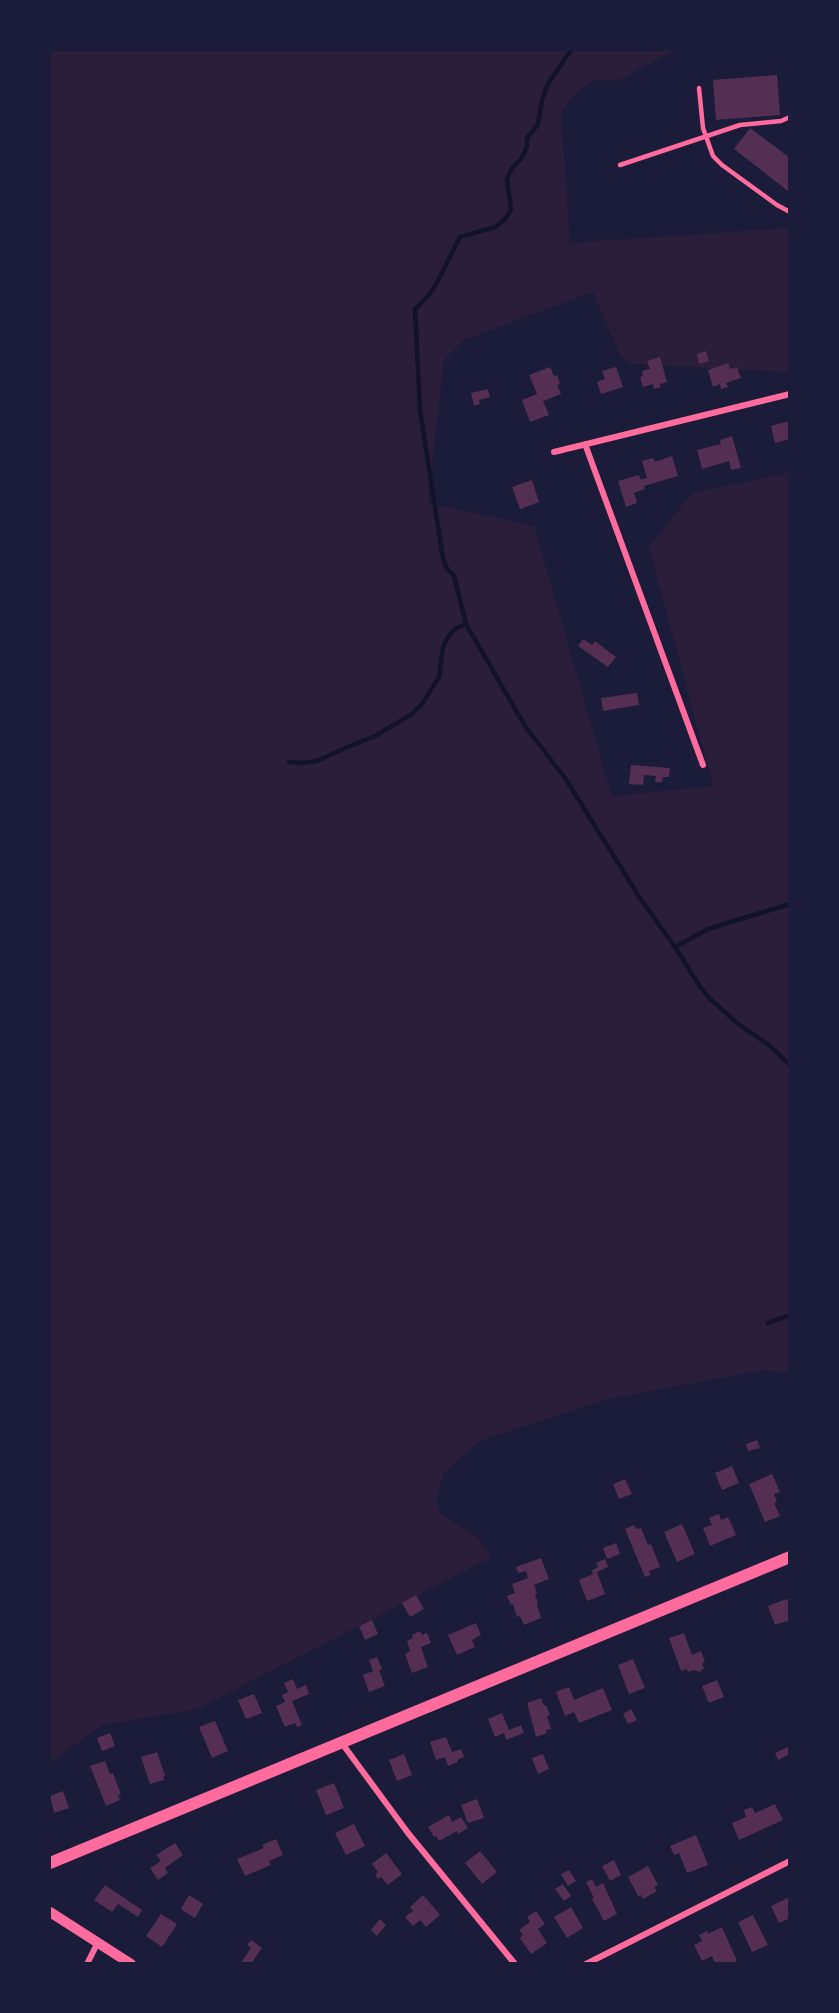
<!DOCTYPE html>
<html>
<head>
<meta charset="utf-8">
<style>
	body { margin:0 }
	#map { position:relative; width:839px; height:2013px; overflow:hidden; background:#1b1b3a; font-family:Quicksand,sans-serif }
	canvas { display:block }
	.frame { position:absolute; inset:0; border:51px solid #1b1b3a; pointer-events:none }
</style>
</head>
<body>
<div id="map">
<canvas width="839" height="2013"></canvas>
<div class="frame"></div>
</div>
<script>
const ctx = document.querySelector('canvas').getContext('2d');
ctx.lineJoin = 'round';
function fill(path, color) { ctx.fillStyle = color; ctx.fill(path, 'evenodd'); }
const poly = rows => new Path2D(rows.map(r => 'M' + r).join(''));
function trace(path, color, width, dash) { ctx.strokeStyle = color; ctx.lineWidth = width; ctx.lineCap = dash ? 'butt' : 'round'; ctx.setLineDash(dash || []); ctx.stroke(path); }
fill(poly([
	[50,50,676,50,619,80,596,79,576,93,561,112,570,243,789,228,789,372,633,364,621,357,593,292,464,340,444,360,428,503,534,526,612,796,713,786,649,547,692,493,789,473,789,1373,762,1370,605,1400,478,1442,444,1473,436,1501,441,1514,476,1536,492,1557,198,1709,102,1725,50,1763]
]), '#2a1e3b');
trace(poly([
	[571,50,548,84,542,100,538,124,527,138,527,147,521,159,512,168,507,179,511,210,505,219,495,227,460,237,438,281,428,296,415,309,420,410,443,558,446,567,454,576,466,624,525,726,565,778,640,898,675,947,699,985,709,998,737,1023,770,1046,790,1065],
	[289,762,303,763,317,761,345,748,375,736,412,714,422,704,439,677,443,647,448,637,455,629,466,624],
	[675,947,708,929,790,904],
	[768,1323,790,1315]
]), '#12122b', 4.5);
fill(poly([
	[777,75,780,115,716,120,713,80],
	[750,128,790,158,790,189,788,191,734,149],
	[706,351,709,361,699,364,697,354],
	[660,357,667,382,660,384,661,387,654,389,653,384,643,387,640,377,643,376,642,371,650,369,647,361],
	[728,363,730,369,737,367,741,378,726,383,728,387,721,389,720,384,713,387,708,370],
	[550,367,554,376,557,375,560,384,557,385,561,394,543,401,549,415,530,422,522,400,537,394,529,375],
	[616,367,623,387,601,394,597,382,605,379,602,371],
	[488,389,490,397,479,400,480,404,474,406,471,393],
	[790,421,790,439,775,443,771,426],
	[732,436,741,468,731,470,729,461,702,469,697,450,721,444,720,440],
	[672,456,678,476,644,486,645,489,634,493,637,503,626,507,618,481,639,475,641,480,647,478,642,461,653,458,655,462],
	[532,480,539,502,520,509,512,487],
	[583,639,592,645,595,641,616,657,608,667,578,646],
	[637,693,639,705,603,711,601,698],
	[631,765,670,768,669,777,663,777,662,782,655,782,656,776,644,775,643,785,629,784],
	[757,1440,760,1448,748,1451,746,1444],
	[732,1466,739,1483,722,1490,715,1473],
	[772,1474,780,1492,774,1494,777,1502,774,1503,780,1516,765,1522,749,1484],
	[625,1479,632,1494,619,1499,613,1484],
	[719,1514,721,1520,728,1517,736,1535,710,1546,703,1528,712,1525,709,1518],
	[682,1524,695,1554,677,1562,664,1532],
	[634,1525,636,1529,641,1528,648,1545,651,1544,660,1567,649,1571,651,1575,645,1577,625,1529],
	[616,1543,620,1554,607,1559,603,1548],
	[541,1558,549,1579,534,1585,537,1593,535,1594,538,1604,537,1605,541,1618,524,1625,520,1616,517,1617,513,1604,511,1605,507,1596,515,1593,512,1584,528,1578,526,1571,518,1573,516,1567],
	[605,1559,608,1567,597,1572,605,1594,587,1601,579,1580,593,1574,592,1570,598,1567,596,1563],
	[416,1595,424,1609,410,1617,402,1603],
	[787,1599,790,1602,790,1620,775,1625,768,1606],
	[372,1620,378,1634,365,1640,359,1626],
	[476,1623,481,1635,472,1640,475,1647,457,1655,448,1635],
	[420,1631,422,1635,427,1633,431,1643,421,1647,428,1667,412,1673,405,1654,410,1651,407,1641,413,1638,412,1635],
	[684,1633,692,1655,701,1651,705,1662,702,1663,704,1668,700,1672,694,1670,688,1672,687,1669,681,1671,669,1638],
	[377,1657,382,1669,379,1670,385,1686,369,1692,363,1675,373,1671,369,1660],
	[633,1659,645,1688,629,1694,618,1665],
	[293,1679,297,1689,306,1685,309,1694,292,1701,302,1725,297,1727,295,1723,285,1727,276,1706,285,1702,282,1695,288,1692,284,1683],
	[717,1680,724,1697,709,1703,702,1686],
	[569,1687,574,1700,603,1688,612,1710,579,1723,574,1712,565,1716,556,1692],
	[254,1694,262,1713,246,1719,238,1700],
	[541,1698,544,1706,546,1705,550,1715,547,1716,551,1729,546,1730,547,1733,536,1737,527,1703],
	[631,1709,637,1720,628,1724,623,1714],
	[502,1713,509,1730,521,1725,524,1733,506,1740,504,1733,495,1737,488,1719],
	[215,1721,228,1751,212,1758,199,1727],
	[110,1733,115,1746,102,1751,97,1738],
	[446,1737,452,1752,461,1749,464,1757,457,1760,458,1762,448,1766,445,1757,436,1760,430,1742],
	[788,1747,790,1754,778,1760,775,1753],
	[157,1752,165,1776,163,1777,164,1780,150,1784,141,1757],
	[404,1754,412,1775,397,1781,389,1760],
	[543,1754,549,1769,538,1774,532,1758],
	[105,1761,110,1774,113,1773,121,1795,118,1795,120,1800,106,1806,90,1766],
	[334,1783,344,1808,326,1815,316,1790],
	[63,1791,69,1808,54,1813,50,1796],
	[477,1799,484,1818,468,1823,461,1805],
	[775,1804,783,1820,739,1840,732,1823,746,1817,744,1810,752,1807,755,1813],
	[449,1815,452,1822,461,1817,468,1828,458,1834,457,1831,439,1841,436,1836,434,1837,428,1827],
	[354,1824,365,1846,346,1855,335,1833],
	[696,1835,708,1865,687,1873,679,1853,674,1855,670,1846],
	[276,1839,283,1855,269,1861,271,1865,245,1876,237,1859,264,1848,262,1845],
	[175,1843,183,1855,165,1868,168,1873,158,1880,150,1868,161,1861,156,1855],
	[480,1851,497,1872,482,1884,465,1863],
	[386,1853,402,1874,388,1885,381,1877,378,1879,375,1875,378,1872,372,1864],
	[614,1860,621,1875,610,1881,602,1866],
	[648,1866,658,1885,654,1887,657,1891,643,1899,641,1895,638,1896,628,1877],
	[569,1870,576,1881,568,1886,561,1874],
	[592,1879,596,1887,603,1883,617,1914,604,1921,592,1899,594,1898,586,1882],
	[563,1884,571,1896,564,1901,555,1889],
	[105,1885,142,1910,138,1917,118,1904,112,1912,94,1900],
	[189,1895,203,1904,195,1918,181,1909],
	[423,1895,440,1915,426,1927,420,1920,413,1926,405,1917,413,1911,410,1907],
	[790,1897,790,1918,779,1923,771,1906],
	[571,1907,583,1928,567,1938,554,1917],
	[536,1911,545,1924,538,1929,547,1943,531,1954,520,1938,523,1935,519,1930,530,1922,527,1917],
	[161,1914,177,1924,162,1947,146,1936],
	[753,1915,768,1945,752,1952,738,1922],
	[380,1919,386,1925,377,1936,371,1930],
	[722,1927,737,1961,732,1964,715,1964,712,1956,702,1961,694,1945,702,1941,699,1935,707,1931,708,1934],
	[251,1940,262,1948,251,1964,240,1964,251,1948,247,1945]
]), '#542f53');
trace(poly([
	[699,88,703,128,713,156,722,165,777,205,790,212],
	[620,165,740,125,781,121,790,117]
]), '#ff6b9d', 4.5);
trace(poly([
	[585,444,703,765],
	[554,452,790,394],
	[341,1742,408,1833,515,1964],
	[87,1964,98,1942],
	[586,1964,790,1861]
]), '#ff6b9d', 6);
trace(poly([
	[50,1912,131,1964]
]), '#ff6b9d', 10);
trace(poly([
	[50,1863,790,1557]
]), '#ff6b9d', 12);
</script>
</body>
</html>
